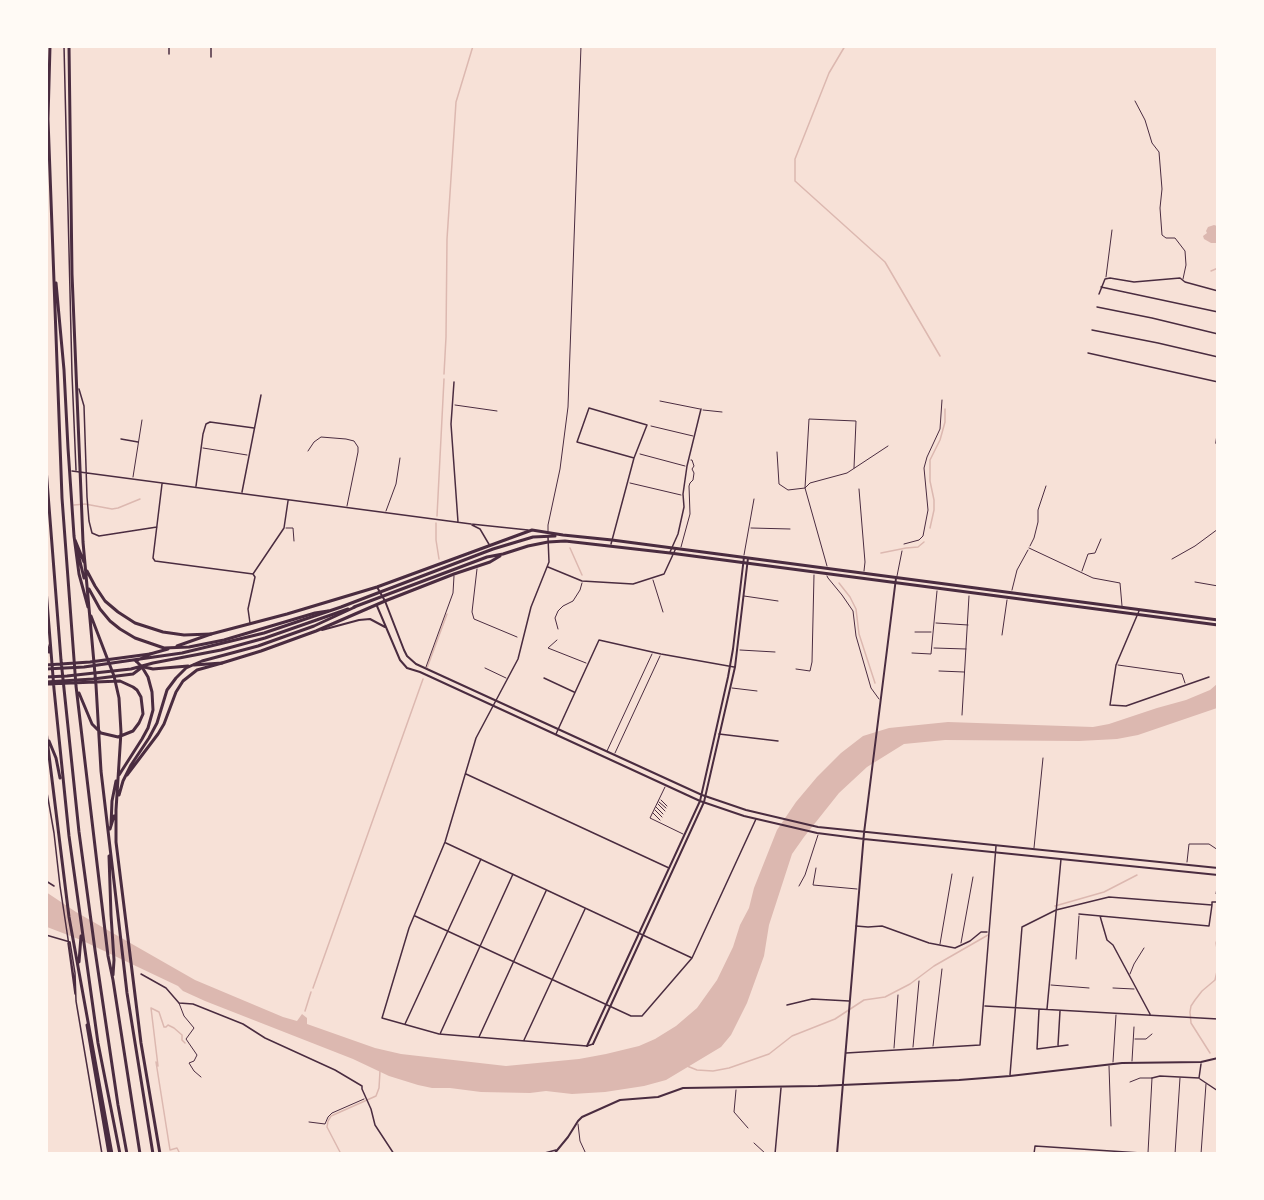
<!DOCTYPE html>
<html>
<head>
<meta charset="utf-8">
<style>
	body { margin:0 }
	#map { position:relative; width:1264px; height:1200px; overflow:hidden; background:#f7e1d7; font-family:"PT Serif",serif }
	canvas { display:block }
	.frame { position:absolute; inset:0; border:48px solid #fffaf5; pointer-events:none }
</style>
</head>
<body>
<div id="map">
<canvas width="1264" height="1200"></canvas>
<div class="frame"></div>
</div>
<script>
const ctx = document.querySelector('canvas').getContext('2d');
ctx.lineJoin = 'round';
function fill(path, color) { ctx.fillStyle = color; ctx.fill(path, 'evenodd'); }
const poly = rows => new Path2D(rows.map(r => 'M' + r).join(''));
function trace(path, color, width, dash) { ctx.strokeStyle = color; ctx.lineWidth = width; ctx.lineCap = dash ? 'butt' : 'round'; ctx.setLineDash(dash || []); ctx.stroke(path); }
fill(poly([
	[1214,225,1217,226,1217,243,1211,243,1204,239,1203,236,1207,233,1206,231,1208,227],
	[1217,684,1217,708,1138,735,1117,739,1079,741,945,740,904,744,867,767,839,793,804,837,792,854,769,925,764,956,747,1003,731,1035,721,1047,666,1080,644,1086,605,1092,572,1094,546,1091,530,1093,481,1092,450,1088,432,1088,418,1085,389,1076,353,1059,205,1001,183,991,178,986,81,940,47,927,46,892,76,912,195,980,283,1017,297,1021,302,1014,307,1018,307,1024,375,1048,401,1054,506,1066,579,1059,606,1054,639,1046,655,1039,676,1026,697,1008,717,980,733,947,740,925,749,908,754,888,777,830,796,802,817,777,841,753,863,736,889,728,948,722,1093,727,1109,724,1157,708,1186,700,1210,690]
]), '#dcb8b0');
trace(poly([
	[845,46,829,73,795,159,795,181,885,262,940,356],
	[1211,271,1218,268],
	[444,374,446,337,447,239,456,102,473,46],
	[74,505,85,504,112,509,118,508,140,499],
	[437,516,444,379],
	[436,523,436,540,439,559],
	[930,528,934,510,934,500,930,481,930,460,940,440,945,422,945,409],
	[570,548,582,575],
	[881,553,906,548,918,547,924,542],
	[839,583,850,597,856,609,859,634,875,683],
	[427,668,447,614],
	[1055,906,1104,892,1137,875],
	[1218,937,1216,943,1218,954],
	[313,988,423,679],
	[305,1011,311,992],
	[1210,1053,1191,1023,1190,1012,1191,1006,1195,1000,1202,991,1215,980,1218,967],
	[156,1062,170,1150,177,1148,180,1154],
	[158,1066,151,1008,159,1012,164,1027,166,1027,168,1025,174,1028,182,1035,182,1040,185,1043],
	[687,1066,697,1070,713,1071,729,1068,769,1054,792,1036,835,1019,864,1000,885,997,910,984,934,966,988,935],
	[220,1154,222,1154],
	[341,1154,327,1127,328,1121,331,1116,376,1096,379,1088,380,1071]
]), '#dcb8b0', 1.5);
trace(poly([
	[1135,101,1145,120,1152,143,1159,152,1162,189,1160,208,1162,235,1166,238,1175,238,1185,251,1186,265,1183,279],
	[1106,277,1112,230],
	[660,401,700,409],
	[455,405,497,411],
	[703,410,722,412],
	[651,426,693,436],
	[203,448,247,455],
	[308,451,314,442,321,437,346,439,354,441,358,447,358,452,347,506],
	[777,452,779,484,788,490,805,488,810,483,847,473,888,446],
	[640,454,685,466],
	[133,477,142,420],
	[630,483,681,495],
	[859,489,865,562,864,571],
	[386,511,396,484,400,458],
	[286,528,293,528,294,541],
	[751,528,790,529],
	[548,531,548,525,560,469,568,407,581,46],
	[904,544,919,540,923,536,928,510,924,468,927,457,940,429,942,400],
	[1030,546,1034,538,1038,522,1038,510,1046,486],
	[681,547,690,514,689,486,690,483,693,480,694,473,692,469,694,466,692,460,691,460],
	[1029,548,1093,578,1120,583,1122,606],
	[744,555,754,499],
	[1172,559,1195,546,1218,529],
	[827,566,805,488,809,419,856,421,854,468],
	[477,569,472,612,474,619,517,637],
	[1082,571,1088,554,1095,553,1101,539],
	[827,576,828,578,842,595,853,611,856,636,871,688,879,699],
	[897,576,902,551],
	[653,580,663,612],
	[1195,582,1218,586],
	[1012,590,1017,570,1028,550],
	[744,596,778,601],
	[936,623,968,625],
	[558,629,555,618,558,611,563,606,573,601,580,590,582,583],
	[915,632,931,632],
	[1002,635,1007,600],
	[557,640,548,648,586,663],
	[934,648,966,649],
	[740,650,775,652],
	[912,653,931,654,937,591],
	[1118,665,1182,674,1185,683],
	[426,667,453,593,454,576],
	[485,668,506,678],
	[796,669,810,671,812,662,814,575],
	[939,671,964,672],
	[732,688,757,691],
	[962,715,969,596],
	[607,751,652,654],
	[615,753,660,656],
	[665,787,650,818,683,834],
	[661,800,667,806],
	[659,802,666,808],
	[658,804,665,811],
	[656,807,663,814],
	[655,810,662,817],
	[653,813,660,820],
	[1034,848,1043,758],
	[1187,862,1189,844,1209,844,1218,850],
	[816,868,813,885,857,889],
	[1218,880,1216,894,1218,894],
	[799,886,805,875,818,835],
	[961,943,973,877],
	[940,944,952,874],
	[1076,959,1079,916],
	[1130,974,1134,964,1144,948],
	[1051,985,1089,988],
	[1113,988,1134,989],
	[179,1003,184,1016,194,1028,186,1039,197,1055,194,1061,189,1063,194,1071,201,1077],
	[1135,1039,1146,1039,1152,1034],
	[933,1046,942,969],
	[913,1047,919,981],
	[894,1048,898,995],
	[1132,1061,1134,1027],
	[1113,1062,1116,1015],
	[1109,1066,1111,1126],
	[1130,1082,1140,1078,1152,1078,1148,1153],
	[736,1090,734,1112,748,1128],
	[309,1122,325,1124,328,1117,332,1113,364,1099],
	[578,1124,580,1141,586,1154],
	[754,1143,766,1154],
	[1175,1154,1180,1078],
	[1201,1154,1206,1084]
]), '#4a2c40', 1);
trace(poly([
	[64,46,72,374,76,470],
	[211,46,211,57],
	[169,54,169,46],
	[1101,287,1218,312],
	[1099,294,1105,279,1110,278,1134,282,1180,278,1185,282,1218,291],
	[1097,307,1152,318,1218,334],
	[1092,330,1158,343,1218,357],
	[1088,353,1218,382],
	[454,382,451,424,458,522],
	[79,389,84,406,87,497,89,521,92,533,99,536,157,527],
	[1218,429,1216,443,1218,445],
	[121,439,138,442],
	[72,471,471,524,528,530],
	[162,484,153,558,155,561,253,574],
	[196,486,203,434,206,424,210,422,254,428],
	[242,492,261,395],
	[472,525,480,529,490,546],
	[548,537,549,562,531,607,518,659,476,738,445,842,409,928,382,1018,439,1034,587,1046,593,1044],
	[611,544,634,458,647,425,589,408,577,442,634,458],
	[670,552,678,534,684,507,683,494,687,466,701,409],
	[548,567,582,581,633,584,664,574,676,548],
	[1139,611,1116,665,1110,705,1126,706,1209,677],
	[250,623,248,609,255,577,253,574,284,528,288,501],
	[544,678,574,692],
	[556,734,599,640,661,654,734,667],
	[719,734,778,741],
	[466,774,669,868],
	[46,787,54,833,60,886,75,985],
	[446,843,692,958],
	[46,881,54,886],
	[1079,914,1209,926,1212,905],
	[415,916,631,1016,642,1016,692,958,756,819],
	[1100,916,1107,940,1113,945,1150,1014],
	[856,926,868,927,882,926,929,943,955,948,970,941,981,932,987,932],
	[46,935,70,942,75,973,76,1001,102,1154],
	[68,943,75,994],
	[141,974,166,988,179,1003,193,1004,243,1024,265,1038,335,1070,362,1086,362,1089,371,1109,375,1125,394,1154],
	[787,1005,812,999,849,1001],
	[985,1006,1218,1019],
	[1047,1009,1061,859],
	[1039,1010,1037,1049,1068,1045],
	[405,1024,481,859],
	[440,1034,513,874],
	[479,1037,546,891],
	[524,1040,585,909],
	[1058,1045,1060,1011],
	[846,1053,980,1045,996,846],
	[1010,1075,1022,927,1056,910,1109,897,1212,905,1212,902,1218,902],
	[1152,1078,1160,1076,1199,1078,1201,1064],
	[1200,1079,1218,1091],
	[541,1154,556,1150],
	[775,1154,781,1088],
	[1034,1154,1035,1146,1156,1154]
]), '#4a2c40', 1.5);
trace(poly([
	[377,587,385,601,404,650,407,656,416,664,702,795,746,810,818,827,1218,868],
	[377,606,400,660,407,668,420,672,700,801,744,816,817,833,864,839,1218,875],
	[322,630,359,620,370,619,385,627],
	[593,1044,704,802,735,667,748,558],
	[587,1046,700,801,728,677,733,649,744,557],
	[554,1154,568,1137,578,1121,582,1117,620,1100,658,1097,683,1088,818,1086,959,1080,1010,1076,1122,1063,1201,1062,1218,1058],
	[837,1154,864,833,896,578]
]), '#4a2c40', 2);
trace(poly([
	[354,607,487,557,503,554,528,546,548,542,565,541,670,553,1218,625],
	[177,646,211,634,287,614,377,587,532,530,563,535,612,540,1218,620],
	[136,661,150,654,168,649],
	[194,665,222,663,261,651,316,631,385,601,454,574,490,562,500,556],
	[144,667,153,669,188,666],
	[46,669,84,667,182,653,264,633,341,607,493,549,533,537,555,536],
	[46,677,67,676,131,669,153,663,221,650,265,638,348,609],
	[46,682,93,679,133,674,141,668]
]), '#4a2c40', 3);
trace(poly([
	[50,46,48,119,62,498,76,686,108,956,113,980,140,1154],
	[69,46,72,274,83,542,96,685,101,771,117,907,127,993,153,1154],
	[56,283,64,370,68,448,74,536,79,574,88,607],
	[46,468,61,660,79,832,95,950,118,1105,127,1154],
	[75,540,84,562],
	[77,549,84,578],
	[87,571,95,586,105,601,118,612,135,623,163,632,184,635,211,634],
	[46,589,54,689,69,836,98,1043,120,1154],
	[89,589,100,609,110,621,120,629,135,638,164,648,189,647,224,640,315,613,328,611],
	[91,616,114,676,119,698,121,732,116,810,116,842,141,1043,160,1154],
	[46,642,49,652],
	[46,665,90,662,150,654],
	[46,684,120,681,133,687,137,690,141,697,143,714,139,723,133,731,118,737,101,733,92,724,79,693],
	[46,731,69,917,112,1154],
	[49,741,56,758,60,778],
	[119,775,142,739,148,728,153,710,152,692,148,677,142,667,136,661],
	[127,775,158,734,164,724,176,692,183,681,197,670,222,663],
	[119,795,123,781,131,765,149,738,157,723,167,690,176,678,186,668,202,661,258,646,314,626,355,607],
	[111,825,112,801,116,781],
	[110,829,114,816],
	[109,856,111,915,114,960,113,975],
	[79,962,81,936],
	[87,1025,109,1154]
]), '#4a2c40', 3);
</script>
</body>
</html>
